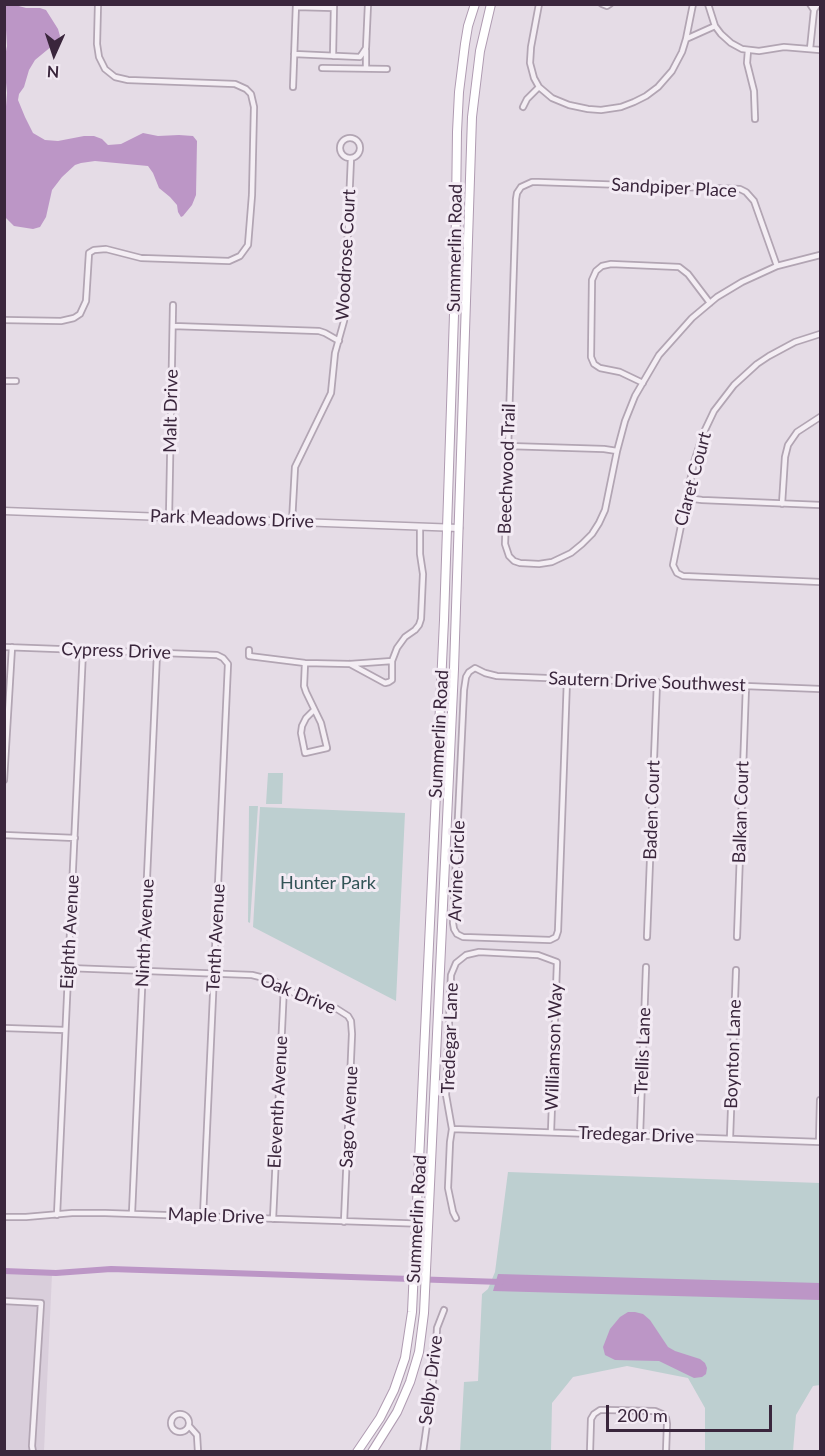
<!DOCTYPE html>
<html>
<head>
<meta charset="utf-8">
<style>
	body { margin:0 }
	#map { position:relative; width:825px; height:1456px; overflow:hidden; background:#e5dce6; font-family:Lato,sans-serif }
	canvas { display:block }
	.frame { position:absolute; inset:0; border:6px solid #3a263c; pointer-events:none }
	.north { position:absolute; left:24px; top:24px; width:60px; height:60px; -webkit-text-stroke:4px #f3ebf4; paint-order:stroke; rotate:183deg; font-size:16px; font-weight:700; line-height:24px; text-align:center; color:#3a263c }
	.north::after { content:''; display:block; margin:auto; width:21px; height:27px; background:#3a263c; clip-path:polygon(50% 0,100% 100%,50% 72%,0 100%) }
	.scale { position:absolute; left:606px; top:1405px; width:166px; height:27px; box-sizing:border-box; border:3px solid #3a263c; border-top:0; padding-left:8px; font-size:18px; line-height:21px; white-space:nowrap; color:#3a263c; -webkit-text-stroke:4px #f3ebf4; paint-order:stroke }
</style>
</head>
<body>
<div id="map">
<canvas width="825" height="1456"></canvas>
<div class="frame"></div>
<div class="north">N</div>
<div class="scale">200 m</div>
</div>
<script>
const ctx = document.querySelector('canvas').getContext('2d');
ctx.lineJoin = 'round';
function fill(path, color) { ctx.fillStyle = color; ctx.fill(path, 'evenodd'); }
const poly = rows => new Path2D(rows.map(r => 'M' + r).join(''));
function trace(path, color, width, dash) { ctx.strokeStyle = color; ctx.lineWidth = width; ctx.lineCap = dash ? 'butt' : 'round'; ctx.setLineDash(dash || []); ctx.stroke(path); }
function label(font, color, halo, rows, align = 'center') {
  ctx.font = font + ' Lato,sans-serif'; ctx.lineWidth = 6; ctx.setLineDash([]); ctx.textBaseline = 'middle'; ctx.strokeStyle = halo; ctx.fillStyle = color; for (const [text, x, y, turn = 0] of rows) {
    ctx.save(); ctx.translate(x, y); ctx.rotate((+turn || 0) * Math.PI / 180); ctx.textAlign = isNaN(turn) ? turn : align; if (halo) ctx.strokeText(text, 0, 0); ctx.fillText(text, 0, 0); ctx.restore();
  }
}
fill(poly([
	[5,1274,52,1274,44,1451,5,1452]
]), '#d9cedb');
fill(poly([
	[268,773,283,773,282,804,266,804],
	[249,806,258,806,250,923,248,922],
	[260,807,405,813,396,1001,253,927],
	[508,1172,820,1183,820,1385,813,1386,796,1415,793,1451,705,1451,705,1408,688,1378,627,1366,573,1377,552,1403,551,1451,460,1452,464,1382,478,1381,482,1294,488,1289,495,1272]
]), '#bdcfd0');
fill(poly([
	[4,5,15,5,26,8,40,8,46,10,58,29,60,36,58,41,35,60,29,70,24,87,19,94,18,100,25,117,33,133,45,140,58,141,84,136,94,136,102,139,108,145,121,144,143,133,158,136,179,135,193,136,197,141,196,195,192,205,183,216,181,217,178,212,177,205,170,197,159,188,153,173,148,166,95,161,81,163,75,165,62,177,52,190,46,217,40,227,33,229,14,226,5,217,4,133,7,93,4,62,7,46,6,30,5,26],
	[498,1274,820,1283,820,1300,493,1291],
	[628,1312,635,1312,643,1314,650,1320,668,1347,675,1351,700,1359,705,1363,707,1368,706,1374,702,1377,694,1378,659,1361,615,1360,605,1355,603,1347,610,1329,620,1317]
]), '#bc96c6');
trace(poly([
	[4,1271,56,1273,111,1269,501,1282]
]), '#bc96c6', 6);
const minor = poly([
	[539,4,531,47,530,63,534,78,539,87,552,98,569,105,588,109,601,110,621,107,634,102,646,96,658,87,672,71,682,52,686,39,715,26],
	[602,4,607,6,610,4],
	[708,4,715,26,721,34,731,43,742,49,759,51,784,47,820,50],
	[810,4,814,10,818,4],
	[296,7,334,8],
	[686,39,693,4],
	[810,49,814,10],
	[748,50,747,63,754,91,755,119],
	[294,54,360,57,366,48,368,4],
	[333,56,334,4],
	[322,68,387,69],
	[366,68,366,50],
	[293,87,296,4],
	[523,107,527,99,539,87],
	'340 148a10 10 0 1 1 20 0a10 10 0 1 1-20 0Z',
	[777,266,754,201,746,192,740,189,538,182,532,182,521,187,517,193,516,199,505,544,509,556,514,561,520,563,539,564,552,562,571,553,582,544,592,534,599,523,605,510,617,451,625,421,635,396,659,355,692,318,717,297,742,282,777,266,820,255],
	[4,320,61,321,74,318,80,314,86,301,89,253,94,250,106,249,141,258,229,261,240,256,248,245,252,195,254,107,251,94,246,89,235,84,128,80,115,77,105,69,99,57,97,44,98,4],
	[173,326,319,331,325,333,339,341],
	[820,334,795,342,769,356,757,364,734,385,714,411,704,432,694,462,673,565,677,573,683,576,820,582],
	[4,381,16,381],
	[643,383,620,372,600,368,594,364,591,357,592,280,596,271,602,266,611,264,679,267,688,274,710,303],
	[508,446,604,449,617,451],
	[686,498,702,500,820,505],
	[782,504,785,457,788,445,797,432,820,417],
	[169,517,173,305],
	[292,522,295,467,331,393,335,353,344,321,351,158],
	[4,647,217,655,223,658,228,664,203,1216],
	[249,650,249,656,305,663,350,664,392,661],
	[305,663,304,686,306,692,321,723,327,748,305,753,301,733,302,726,306,718,314,710],
	[350,664,385,683,389,682,392,680,392,661,397,648,405,637,415,630,419,625,421,619,423,574,420,554,420,527],
	[567,679,558,931,556,937,550,940,463,937,457,934,454,929,453,923,464,690,466,677,469,672,475,668,485,673,497,676,670,683,820,689],
	[4,780,12,647],
	[4,835,75,838],
	[647,937,657,682],
	[737,937,746,686],
	[68,968,252,975,272,980,307,1001,319,1005,337,1009,348,1016,351,1021,352,1034,344,1222],
	[4,1028,65,1030],
	[452,1129,820,1142],
	[640,1135,646,967],
	[730,1138,736,970],
	[819,1142,820,1100],
	[132,1213,157,653],
	[57,1215,83,650],
	[4,1217,26,1217,72,1213,105,1213,428,1224],
	[456,1218,453,1212,448,1188,450,1142,452,1129,446,1095,451,975,456,963,466,955,479,952,538,955,557,962,551,1132],
	[273,1219,284,986],
	[4,1301,41,1303,32,1446,33,1452],
	'171 1423a9 9 0 1 1 18 0a9 9 0 1 1-18 0Z',
	[189,1426,197,1435,198,1452],
	[423,1452,435,1367,437,1328,444,1310],
	[590,1452,591,1419,594,1414,600,1410,606,1410,655,1411,662,1414,666,1418,667,1424,666,1452]
]);
const tertiary = poly([
	[4,511,459,528]
]);
const primary = poly([
	[357,1452,380,1418,394,1390,405,1358,412,1312,444,620,455,284,457,132,459,92,465,44,468,26,475,4],
	[372,1452,397,1412,410,1382,419,1352,424,1313,454,669,472,117,480,51,491,4]
]);
trace(minor, '#b2a5b3', 8);
trace(tertiary, '#b2a5b3', 9);
trace(primary, '#af9bb1', 10);
trace(minor, '#f4eef4', 4.5);
trace(tertiary, '#f4eef4', 6);
trace(primary, '#fff', 8);
label('18px', '#3a263c', '#f3ebf4', [
	["Sandpiper Place",674,188,3],
	["Summerlin Road",455,248,-89],
	["Woodrose Court",346,255,-87],
	["Malt Drive",171,411,-89],
	["Beechwood Trail",507,469,-88],
	["Claret Court",693,479,-75],
	["Park Meadows Drive",232,519,2],
	["Cypress Drive",116,651,2],
	["Sautern Drive Southwest",647,682,2],
	["Summerlin Road",439,734,-87],
	["Baden Court",652,810,-88],
	["Balkan Court",741,812,-88],
	["Arvine Circle",457,871,-88],
	["Eighth Avenue",70,932,-87],
	["Ninth Avenue",145,933,-87],
	["Tenth Avenue",216,938,-87],
	["Oak Drive",298,994,22],
	["Tredegar Lane",450,1038,-88],
	["Williamson Way",554,1047,-88],
	["Trellis Lane",643,1051,-88],
	["Boynton Lane",733,1054,-88],
	["Eleventh Avenue",278,1102,-87],
	["Sago Avenue",349,1117,-87],
	["Tredegar Drive",636,1135,2],
	["Maple Drive",216,1216,2],
	["Summerlin Road",417,1219,-87],
	["Selby Drive",431,1380,-83]
]);
label('18px', '#335457', '#f3ebf4', [
	["Hunter Park",328,883]
]);
</script>
</body>
</html>
